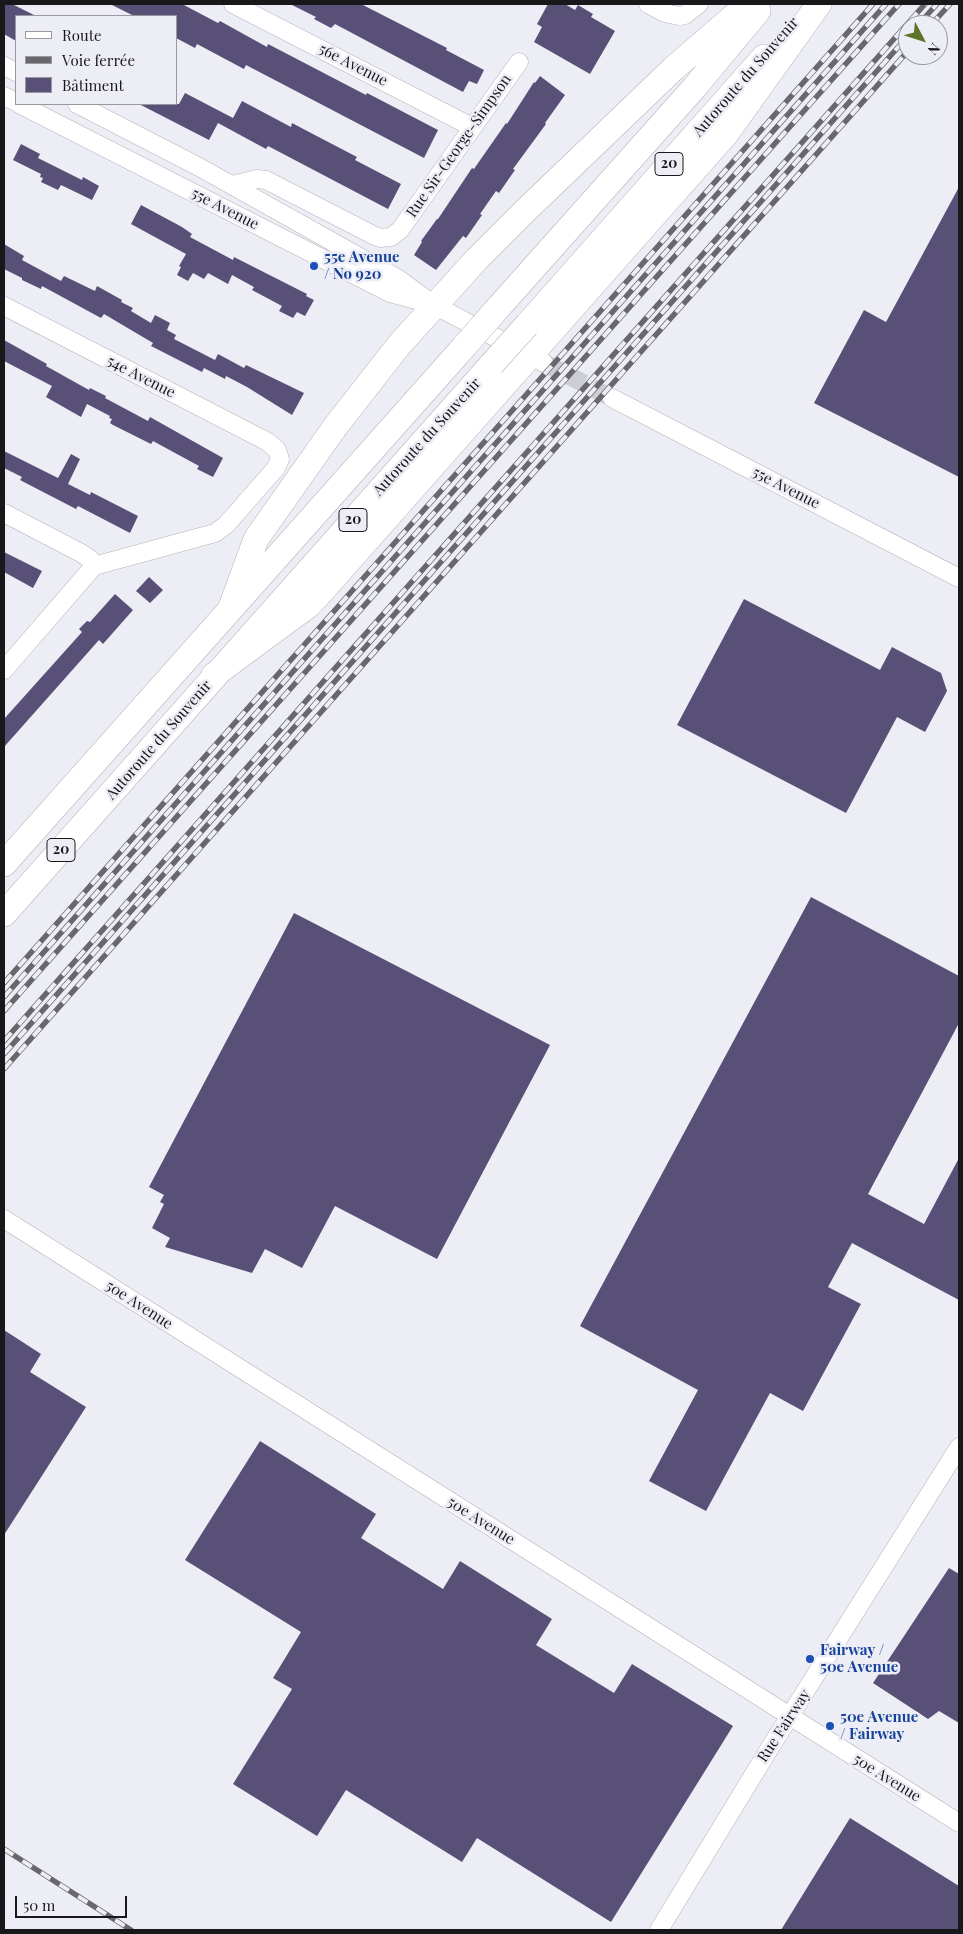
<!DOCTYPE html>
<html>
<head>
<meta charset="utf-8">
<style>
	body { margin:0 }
	#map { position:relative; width:963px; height:1934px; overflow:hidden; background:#ededf6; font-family:"Playfair Display",serif }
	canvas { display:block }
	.frame { position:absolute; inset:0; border:5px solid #18181b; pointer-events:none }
	.legend { position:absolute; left:15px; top:15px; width:162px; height:90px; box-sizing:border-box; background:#ededf6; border:1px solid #98989e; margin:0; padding:6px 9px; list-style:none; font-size:15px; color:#18181b }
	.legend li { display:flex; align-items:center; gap:10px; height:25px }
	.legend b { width:25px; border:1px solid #98989e }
	.north { position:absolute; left:898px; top:15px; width:50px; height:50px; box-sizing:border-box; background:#ededf6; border:1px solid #98989e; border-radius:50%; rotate:130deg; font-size:14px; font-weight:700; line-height:20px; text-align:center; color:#18181b }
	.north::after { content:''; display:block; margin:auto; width:18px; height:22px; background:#5d7426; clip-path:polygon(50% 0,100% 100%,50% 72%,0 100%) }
	.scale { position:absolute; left:15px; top:1896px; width:112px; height:22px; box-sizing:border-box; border:2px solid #18181b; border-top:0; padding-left:6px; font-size:15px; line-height:18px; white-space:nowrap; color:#18181b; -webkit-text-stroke:4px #ededf6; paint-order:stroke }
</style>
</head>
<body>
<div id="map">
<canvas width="963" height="1934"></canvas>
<div class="frame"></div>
<ul class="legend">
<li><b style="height:6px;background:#fff"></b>Route</li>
<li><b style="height:6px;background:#67676c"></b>Voie ferrée</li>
<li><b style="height:14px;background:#585076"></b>Bâtiment</li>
</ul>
<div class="north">N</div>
<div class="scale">50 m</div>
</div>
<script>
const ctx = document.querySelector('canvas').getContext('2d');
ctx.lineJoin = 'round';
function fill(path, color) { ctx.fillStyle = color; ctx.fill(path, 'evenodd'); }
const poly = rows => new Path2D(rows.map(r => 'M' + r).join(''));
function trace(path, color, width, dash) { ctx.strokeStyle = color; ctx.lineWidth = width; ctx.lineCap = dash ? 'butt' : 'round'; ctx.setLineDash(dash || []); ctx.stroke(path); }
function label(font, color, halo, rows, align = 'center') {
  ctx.font = font + ' "Playfair Display",serif'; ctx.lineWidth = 5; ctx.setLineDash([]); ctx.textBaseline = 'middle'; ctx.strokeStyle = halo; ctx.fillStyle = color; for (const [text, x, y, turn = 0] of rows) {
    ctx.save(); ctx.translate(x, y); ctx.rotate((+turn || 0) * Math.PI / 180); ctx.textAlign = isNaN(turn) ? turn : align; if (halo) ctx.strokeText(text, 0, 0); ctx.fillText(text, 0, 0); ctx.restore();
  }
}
fill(poly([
	[4,4,12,4,36,16,16,16,16,41,4,34],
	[110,4,182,4,218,23,220,21,267,47,268,44,366,95,367,93,438,130,424,158,246,65,244,69,197,44,195,48,176,38,176,16,134,16],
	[290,4,361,4,447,48,446,50,484,70,477,84,469,81,463,92,335,24,331,28,314,19,316,17],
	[548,4,565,4,575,10,578,5,593,14,591,17,615,31,590,74,534,42,542,27,537,24],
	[540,76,565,95,545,123,546,124,513,169,515,170,499,193,496,191,480,214,482,215,466,238,463,236,436,270,414,255,422,242,421,241,437,219,438,219,472,168,474,169,476,166,506,123,507,124,534,82,535,83],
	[185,93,233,118,242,101,291,127,292,123,311,133,357,157,355,160,401,184,388,209,268,146,266,149,218,123,209,140,139,104,179,104],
	[21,144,40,154,38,158,82,180,83,177,99,186,92,200,61,185,58,190,41,182,43,178,40,177,41,174,13,160],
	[959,187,959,477,814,403,864,310,886,322],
	[141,205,182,227,192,234,190,237,233,260,234,257,307,294,306,296,314,300,305,316,297,312,293,318,279,311,282,306,252,290,254,287,232,275,228,284,208,273,204,279,193,273,188,281,177,275,181,267,179,266,186,254,131,224],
	[4,244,24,256,22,260,61,281,64,276,95,291,97,286,122,300,121,302,133,308,131,311,151,323,155,315,170,323,167,330,176,335,174,339,215,360,218,354,244,368,246,365,304,393,292,415,247,387,226,376,225,379,204,368,202,372,151,346,153,343,104,314,101,318,42,286,41,289,22,280,22,278,4,269],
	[4,340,47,364,46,366,89,390,90,388,106,396,105,398,148,421,150,417,223,458,213,477,197,469,199,466,153,441,151,444,113,425,110,423,112,419,109,418,110,416,87,404,81,417,46,397,52,386,4,361],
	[4,451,58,478,71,454,80,459,68,484,90,495,91,492,138,516,130,533,78,506,76,509,20,480,22,477,4,468],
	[4,552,42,571,33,588,4,572],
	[149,577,163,590,150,603,136,591],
	[115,594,133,610,103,644,99,640,4,747,4,719,82,632,79,629,87,621,90,622],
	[744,599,880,670,892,647,941,673,947,691,925,732,897,717,846,813,677,725],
	[811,897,959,976,959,1023,868,1194,924,1224,959,1158,959,1300,852,1243,828,1287,861,1304,803,1411,770,1393,706,1511,649,1481,698,1390,580,1326],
	[294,913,550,1045,437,1259,335,1206,302,1268,265,1249,252,1273,165,1247,170,1238,152,1228,164,1204,160,1202,164,1195,149,1187],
	[4,1330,41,1354,30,1372,86,1407,4,1535],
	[260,1441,376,1514,361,1538,443,1589,460,1561,552,1619,536,1645,614,1693,632,1664,733,1726,611,1922,477,1838,462,1862,346,1790,317,1836,233,1784,292,1689,273,1678,301,1632,185,1560],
	[949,1568,959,1574,959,1723,939,1711,928,1719,873,1683],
	[850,1818,959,1886,959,1930,781,1930]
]), '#585076');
trace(poly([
	[544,363,612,398]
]), '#cdcdd5', 18, [18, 9]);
const minor = poly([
	[233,4,472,127],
	[648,4,665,13,679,16,685,15,699,4],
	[4,66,16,72],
	[4,96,16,102],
	[19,104,390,293,424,302],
	[77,104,201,168,397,278,434,305,544,363],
	[232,185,257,179,266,180,373,235,380,238,391,237,400,230,519,62],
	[4,306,268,442,277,450,280,459,276,468,226,525,215,533,94,566,4,670],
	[612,398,959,578],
	[4,513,81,553,90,559,94,566],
	[4,1219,959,1823],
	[659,1930,771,1746,959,1447]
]);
const highway = poly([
	[497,309,694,88,758,11],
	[527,325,764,57],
	[231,607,256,539,335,427,399,345,477,259,525,211,673,69,748,4],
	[214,675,309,605,323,590,726,134,819,4],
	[4,864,462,349],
	[4,914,492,364]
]);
trace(minor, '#b3b3bb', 19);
trace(highway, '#b3b3bb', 26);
trace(minor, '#fff', 18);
trace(highway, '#fff', 25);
const rail = poly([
	[918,25,937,4],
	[931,25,950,4],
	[4,983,873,4],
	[4,997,886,4],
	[4,1011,899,4],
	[4,1041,925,4],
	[4,1054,908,36],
	[4,1069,908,51],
	[4,1849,131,1930]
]);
trace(rail, '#67676c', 5.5);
trace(rail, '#ededf6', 4, [11]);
const highwayBridge = poly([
	[462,349,497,309],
	[492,364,527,325]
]);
trace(highwayBridge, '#b3b3bb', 26, []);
trace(highwayBridge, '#fff', 25);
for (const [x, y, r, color] of [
	[314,266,5,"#1a4fb4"],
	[810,1659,5,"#1a4fb4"],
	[830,1726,5,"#1a4fb4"]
]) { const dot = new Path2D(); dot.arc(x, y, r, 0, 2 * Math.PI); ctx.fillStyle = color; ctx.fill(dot); trace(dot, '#ededf6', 2); }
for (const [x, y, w] of [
	[669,164,28],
	[353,520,28],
	[61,850,28]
]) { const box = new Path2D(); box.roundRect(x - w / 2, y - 11.5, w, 23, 4); ctx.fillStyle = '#ededf6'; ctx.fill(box); trace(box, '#18181b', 1); }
label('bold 14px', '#18181b', null, [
	["20",669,164],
	["20",353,520],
	["20",61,850]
]);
label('15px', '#18181b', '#ededf6', [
	["56e Avenue",353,65,27],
	["Autoroute du Souvenir",746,77,-49],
	["Rue Sir-George-Simpson",459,146,-55],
	["55e Avenue",225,209,27],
	["54e Avenue",141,377,27],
	["Autoroute du Souvenir",427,437,-48],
	["55e Avenue",786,488,27],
	["Autoroute du Souvenir",159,740,-49],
	["50e Avenue",139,1305,33],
	["50e Avenue",481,1521,32],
	["Rue Fairway",784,1726,-57],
	["50e Avenue",887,1778,32]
]);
label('bold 15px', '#164399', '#ededf6', [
	["55e Avenue",324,257],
	["/ No 920",324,274],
	["Fairway /",820,1650],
	["50e Avenue",820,1667],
	["50e Avenue",840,1717],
	["/ Fairway",840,1734]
], 'left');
</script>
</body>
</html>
